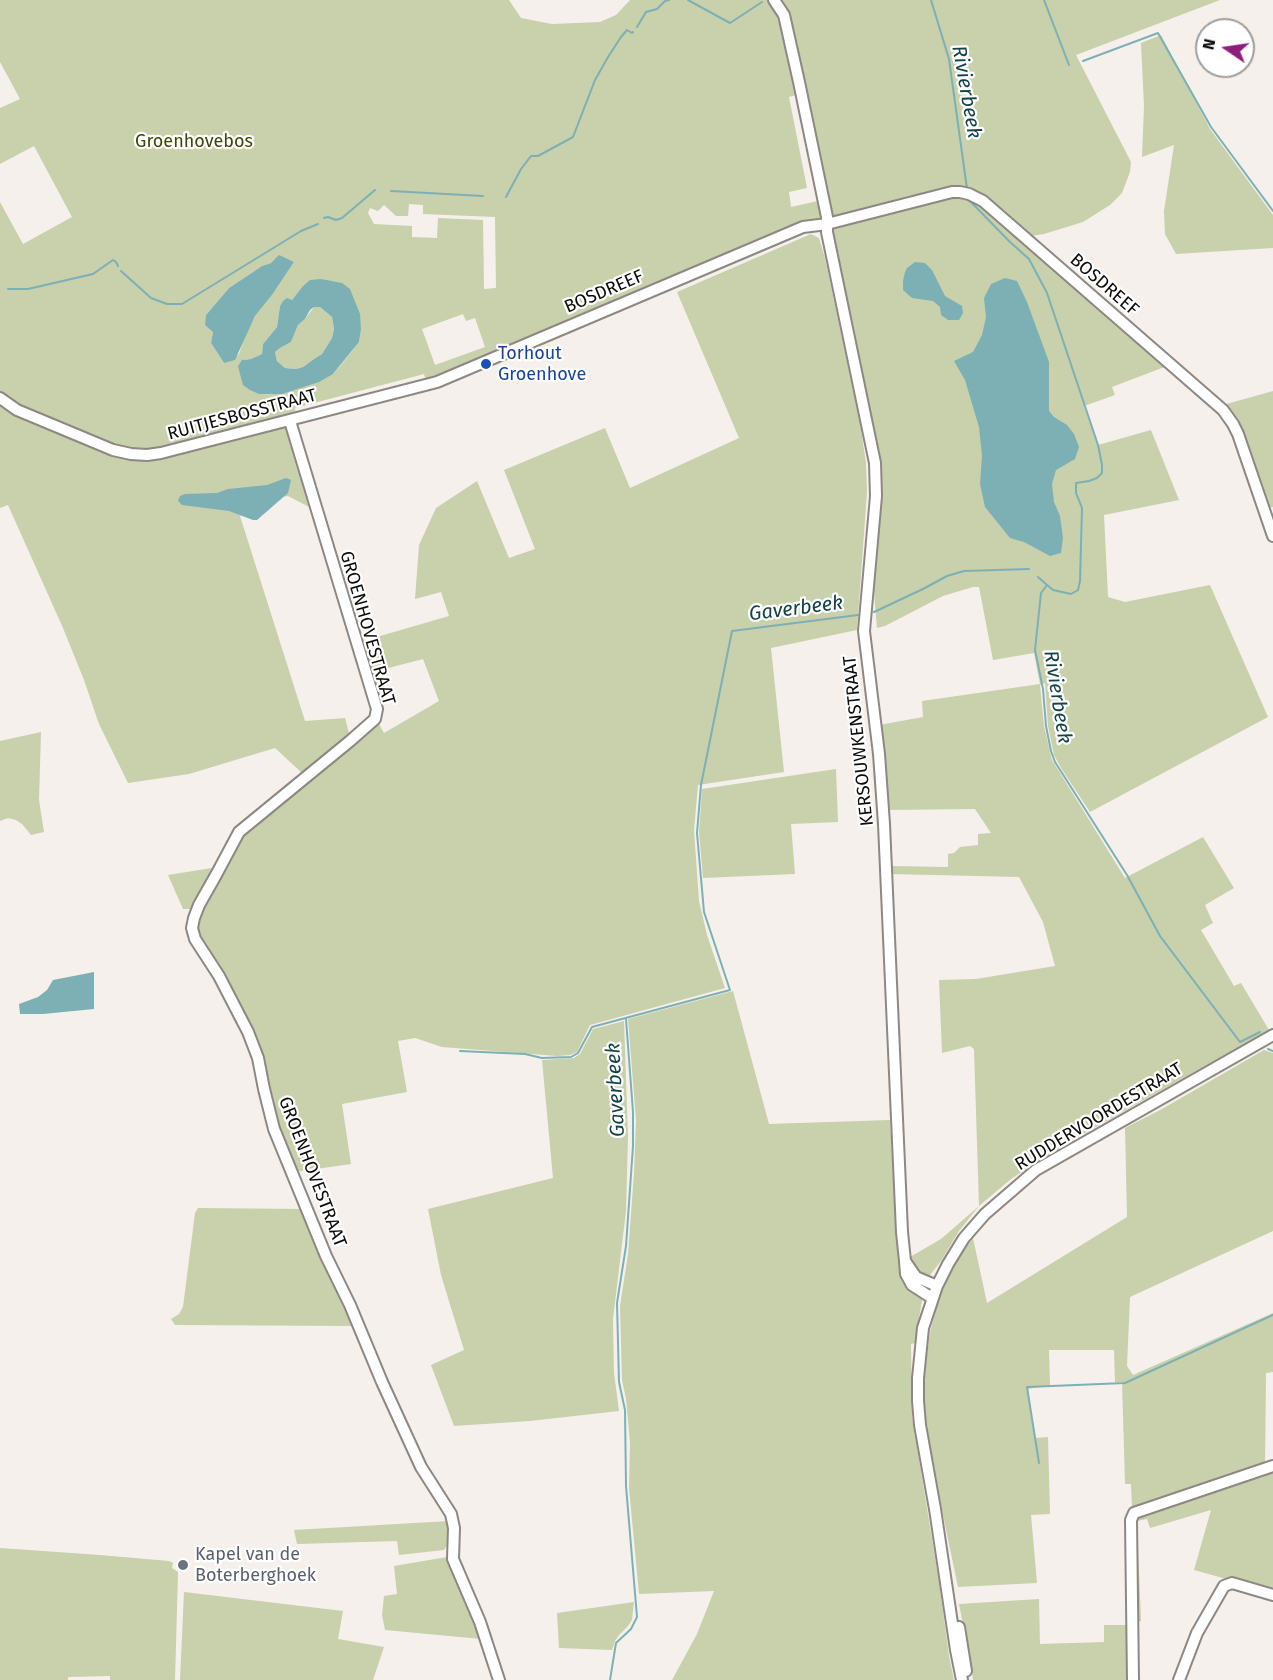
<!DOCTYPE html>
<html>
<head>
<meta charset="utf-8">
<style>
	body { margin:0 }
	#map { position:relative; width:1273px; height:1680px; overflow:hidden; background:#f5f0eb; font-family:"Fira Sans",sans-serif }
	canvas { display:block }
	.north { position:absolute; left:1195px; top:18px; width:60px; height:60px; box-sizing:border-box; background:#fff; border:2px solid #9e9e9d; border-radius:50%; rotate:283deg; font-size:16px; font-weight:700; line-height:24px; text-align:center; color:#0d0c0a }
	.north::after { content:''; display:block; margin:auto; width:21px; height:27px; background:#8f1e7e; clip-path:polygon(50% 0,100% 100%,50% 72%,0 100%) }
</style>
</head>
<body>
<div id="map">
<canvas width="1273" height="1680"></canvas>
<div class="north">N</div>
</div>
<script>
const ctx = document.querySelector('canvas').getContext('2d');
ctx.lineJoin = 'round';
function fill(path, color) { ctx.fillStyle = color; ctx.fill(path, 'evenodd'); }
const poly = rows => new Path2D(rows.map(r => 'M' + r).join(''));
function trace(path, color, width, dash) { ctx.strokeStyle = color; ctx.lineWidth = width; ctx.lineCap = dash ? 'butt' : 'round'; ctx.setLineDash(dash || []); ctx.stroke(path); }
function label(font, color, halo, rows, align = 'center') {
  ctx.font = font + ' "Fira Sans",sans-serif'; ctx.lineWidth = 4.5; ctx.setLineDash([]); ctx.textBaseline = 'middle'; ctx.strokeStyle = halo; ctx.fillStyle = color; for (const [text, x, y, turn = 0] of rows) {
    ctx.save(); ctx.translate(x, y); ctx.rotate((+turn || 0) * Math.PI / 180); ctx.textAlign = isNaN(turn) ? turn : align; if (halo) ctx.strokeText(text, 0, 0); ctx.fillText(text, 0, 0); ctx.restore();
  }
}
fill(poly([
	[0,0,509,0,521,18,552,24,600,22,616,15,630,0,1220,0,1076,55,1131,162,1130,172,1122,193,1110,205,1083,222,1044,234,1018,238,1167,366,1112,387,1115,395,1084,406,1098,445,1151,430,1179,500,1104,515,1108,597,1125,602,1210,585,1268,717,1090,812,1061,768,1054,755,1048,726,1045,683,1040,685,1044,726,1052,760,1125,878,1203,837,1234,888,1205,905,1213,923,1201,930,1234,986,1241,983,1269,1030,1058,1148,1011,1179,979,1206,959,1231,941,1261,930,1275,926,1276,915,1273,911,1266,910,1257,941,1239,979,1206,974,1049,970,1046,942,1053,939,980,976,979,1055,966,1043,922,1019,877,891,874,890,866,948,867,948,854,954,853,960,847,978,845,978,834,991,833,975,809,887,810,879,725,923,717,922,701,1040,684,1034,653,993,660,979,587,973,587,943,596,885,626,877,628,874,592,881,499,882,479,880,462,829,216,802,223,435,378,426,381,424,374,295,408,296,415,286,418,313,509,288,496,260,500,240,516,305,721,345,718,350,737,303,774,275,748,189,774,128,783,99,724,84,680,63,628,8,505,0,508,0,202,23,244,72,217,34,146,0,164,0,108,20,99,0,62],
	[796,95,818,201,791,207,789,192,807,188,789,97],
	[409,204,423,205,423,214,495,217,496,288,484,289,483,220,438,218,437,238,412,237,412,226,374,224,368,213,370,208,378,211,384,205,396,216,408,216],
	[279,256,294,262,272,295,255,316,245,336,239,354,224,363,211,343,213,332,206,315,229,288,262,266,271,263],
	[302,287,361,330,359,342,341,365,333,374,238,366,246,359,251,359,262,354,263,344,277,327,280,306,283,301,292,300],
	[463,314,466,321,475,318,485,347,435,365,422,329],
	[1161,35,1210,129,1273,215,1273,248,1176,254,1165,234,1164,211,1174,145,1142,157,1144,106,1141,43],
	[811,234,819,238,825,258,860,423,866,463,867,492,857,630,771,648,784,772,698,785,694,830,699,901,707,935,725,988,590,1025,577,1052,570,1055,557,1056,442,1047,415,1038,398,1041,407,1092,342,1104,351,1164,295,1172,277,1125,259,1048,231,988,199,935,197,927,197,919,241,835,379,724,384,733,439,701,423,659,373,672,363,641,449,616,441,592,415,599,419,545,436,508,477,481,509,558,535,549,504,470,605,428,630,488,739,438,677,292],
	[314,307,320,307,332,317,334,329,332,338,322,354,314,359,303,367,296,369,285,368,277,361,275,352,280,348,291,342,298,325,305,319],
	[1273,391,1273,507,1267,508,1223,405],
	[41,732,39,800,44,832,31,835,22,824,16,820,8,818,0,821,0,741],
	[836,769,838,822,791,824,795,874,703,878,699,832,702,789],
	[218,867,193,909,183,909,168,875],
	[733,991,769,1124,890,1120,896,1233,901,1273,920,1295,922,1300,915,1343,911,1344,912,1416,939,1582,949,1656,954,1680,672,1680,697,1634,714,1591,639,1594,629,1488,630,1443,626,1399,622,1380,620,1306,628,1254,634,1173,636,1120,628,1019],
	[624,1021,628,1136,626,1211,613,1319,614,1373,619,1411,530,1421,454,1426,431,1365,464,1350,441,1275,428,1209,553,1178,542,1060,574,1058,580,1054,593,1029],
	[1264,1050,1273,1053,1273,1231,1130,1297,1127,1366,1133,1375,1273,1313,1273,1372,1266,1373,1265,1465,1132,1508,1131,1484,1125,1484,1122,1382,1115,1382,1114,1350,1049,1350,1050,1385,1028,1389,1035,1438,1048,1437,1050,1514,1031,1515,1037,1583,958,1587,943,1515,925,1416,925,1371,930,1332,939,1298,955,1263,973,1238,987,1303,1127,1217,1125,1128,1162,1109],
	[198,1208,303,1209,355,1326,175,1325,171,1319,179,1314,183,1307,195,1213],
	[1273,1468,1273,1592,1194,1570,1211,1510,1150,1528,1147,1519,1137,1521,1141,1621,1133,1622,1131,1517],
	[449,1521,450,1535,448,1544,444,1550,399,1555,397,1541,297,1544,294,1530],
	[0,1548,100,1555,169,1561,173,1563,172,1568,178,1572,175,1680,110,1680,110,1676,68,1677,68,1680,0,1680],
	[447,1557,451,1560,481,1639,385,1630,382,1615,384,1596,397,1594,394,1566],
	[184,1592,343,1611,338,1639,384,1647,373,1680,180,1680],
	[1039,1599,1040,1644,1104,1642,1104,1625,1129,1625,1130,1680,973,1680,970,1658,959,1604],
	[634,1602,632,1620,628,1626,619,1635,615,1641,612,1650,559,1648,557,1613]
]), '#c8d0ac');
fill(poly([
	[279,255,294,262,272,295,255,316,235,360,224,363,211,343,213,332,205,325,206,315,229,288,262,266,271,263],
	[915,262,925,263,932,270,945,296,962,306,963,313,959,320,948,320,941,315,940,307,933,301,912,298,903,290,903,281,905,272,907,268],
	[1005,278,1017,281,1027,302,1049,362,1049,411,1054,417,1067,425,1074,434,1079,447,1075,459,1056,470,1052,484,1054,502,1060,516,1063,538,1061,553,1050,556,1024,542,1010,538,985,507,980,484,982,456,979,427,965,380,954,361,973,352,982,335,986,317,984,298,991,284],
	[321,279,342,283,350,289,360,314,361,330,359,342,333,374,319,382,282,394,259,394,250,390,243,385,240,374,238,366,242,360,251,359,262,354,263,344,277,327,280,306,283,301,287,298,292,300,302,287,310,280],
	[314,307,320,307,332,317,334,329,332,338,322,354,314,359,303,367,296,369,285,368,277,361,275,352,280,348,291,342,298,325,305,319,310,310],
	[286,478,291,480,288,493,257,520,253,520,229,511,182,505,178,501,180,496,185,494,217,493,228,489,267,485],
	[94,972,94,1009,43,1014,20,1014,19,1004,38,997,47,990,53,980]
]), '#7db0b5');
trace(poly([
	[688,0,730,23,762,2],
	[931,0,949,59,967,189],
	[1044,0,1069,65],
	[637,27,646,12,657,9,665,1,669,0],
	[1083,61,1158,33,1211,127,1273,211],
	[391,191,483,196],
	[506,197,521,169,531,156,538,156,573,137,595,80,608,57,621,37,627,30,632,33,633,32],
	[969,200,1010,242,1029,259,1047,293,1098,445,1102,465,1102,473,1097,478,1089,481,1076,483,1076,493,1082,508,1080,581,1078,590,1071,594,1053,590,1047,585,1041,593,1035,650,1043,689,1046,726,1051,751,1055,762,1127,875,1160,936,1240,1042,1260,1032],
	[324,218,328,217,336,220,342,218,375,190],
	[121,271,151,298,167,304,182,304,301,231,318,224],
	[8,289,28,289,93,274,113,260,116,262,118,266],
	[1038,577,1047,585],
	[874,612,923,589,947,576,964,571,1029,569],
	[1268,1049,1273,1051],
	[460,1051,525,1054,542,1058,571,1057,578,1053,592,1027,730,990,704,912,697,833,701,785,732,631,858,615],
	[1039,1463,1027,1387,1125,1383,1273,1315],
	[610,1680,616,1643,631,1629,637,1617,626,1486,625,1410,619,1382,617,1303,626,1246,633,1146,633,1112,626,1019]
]), '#7db0b5', 2);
const minor = poly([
	[774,0,784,15,799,82,827,217,827,232,875,463,876,496,864,631,879,754,884,824,902,1232,905,1261],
	[0,398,17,410,113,450,131,454,147,455,161,453,437,382,803,227,827,224,952,192,960,192,969,194,983,201,1223,410,1233,424,1238,434,1273,536],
	[290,421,377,709,375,719,350,741,239,832,216,875,199,905,194,918,192,928,195,939,219,976,248,1032,258,1058,264,1089,274,1129,326,1256,350,1305,382,1382,421,1467,451,1514,454,1528,453,1559,480,1622,499,1680],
	[932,1298,912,1285,906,1274,905,1261,916,1277,937,1286],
	[959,1627,966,1671],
	[962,1680,956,1650,935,1509,920,1425,918,1401,918,1378,923,1328,937,1286,948,1264,964,1238,985,1214,1036,1170,1273,1035],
	[1133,1680,1131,1520,1134,1513,1273,1466],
	[1179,1680,1197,1633,1224,1586,1232,1583,1273,1595]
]);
trace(minor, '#8d8884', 14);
trace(minor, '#fff', 10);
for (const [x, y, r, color] of [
	[486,364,6,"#1a4fb4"],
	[183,1565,6,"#6b7280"]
]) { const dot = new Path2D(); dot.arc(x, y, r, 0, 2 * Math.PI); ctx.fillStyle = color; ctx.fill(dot); trace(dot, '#fff', 2); }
label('18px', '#3d4604', '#fff', [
	["Groenhovebos",194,142]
]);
label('18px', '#0d0c0a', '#fff', [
	["BOSDREEF",1104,285,41],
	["BOSDREEF",604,292,-23],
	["RUITJESBOSSTRAAT",242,415,-15],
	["GROENHOVESTRAAT",367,628,74],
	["KERSOUWKENSTRAAT",859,741,-96],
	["RUDDERVOORDESTRAAT",1099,1117,-31],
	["GROENHOVESTRAAT",312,1172,69]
]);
label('18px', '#164399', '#fff', [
	["Torhout",498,354],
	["Groenhove",498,375]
], 'left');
label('18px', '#5b616d', '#fff', [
	["Kapel van de",195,1555],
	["Boterberghoek",195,1576]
], 'left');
label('italic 20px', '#134247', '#fff', [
	["Rivierbeek",966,92,80],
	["Gaverbeek",796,609,-7],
	["Rivierbeek",1057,697,81],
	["Gaverbeek",616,1090,-93]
]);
</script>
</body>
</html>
